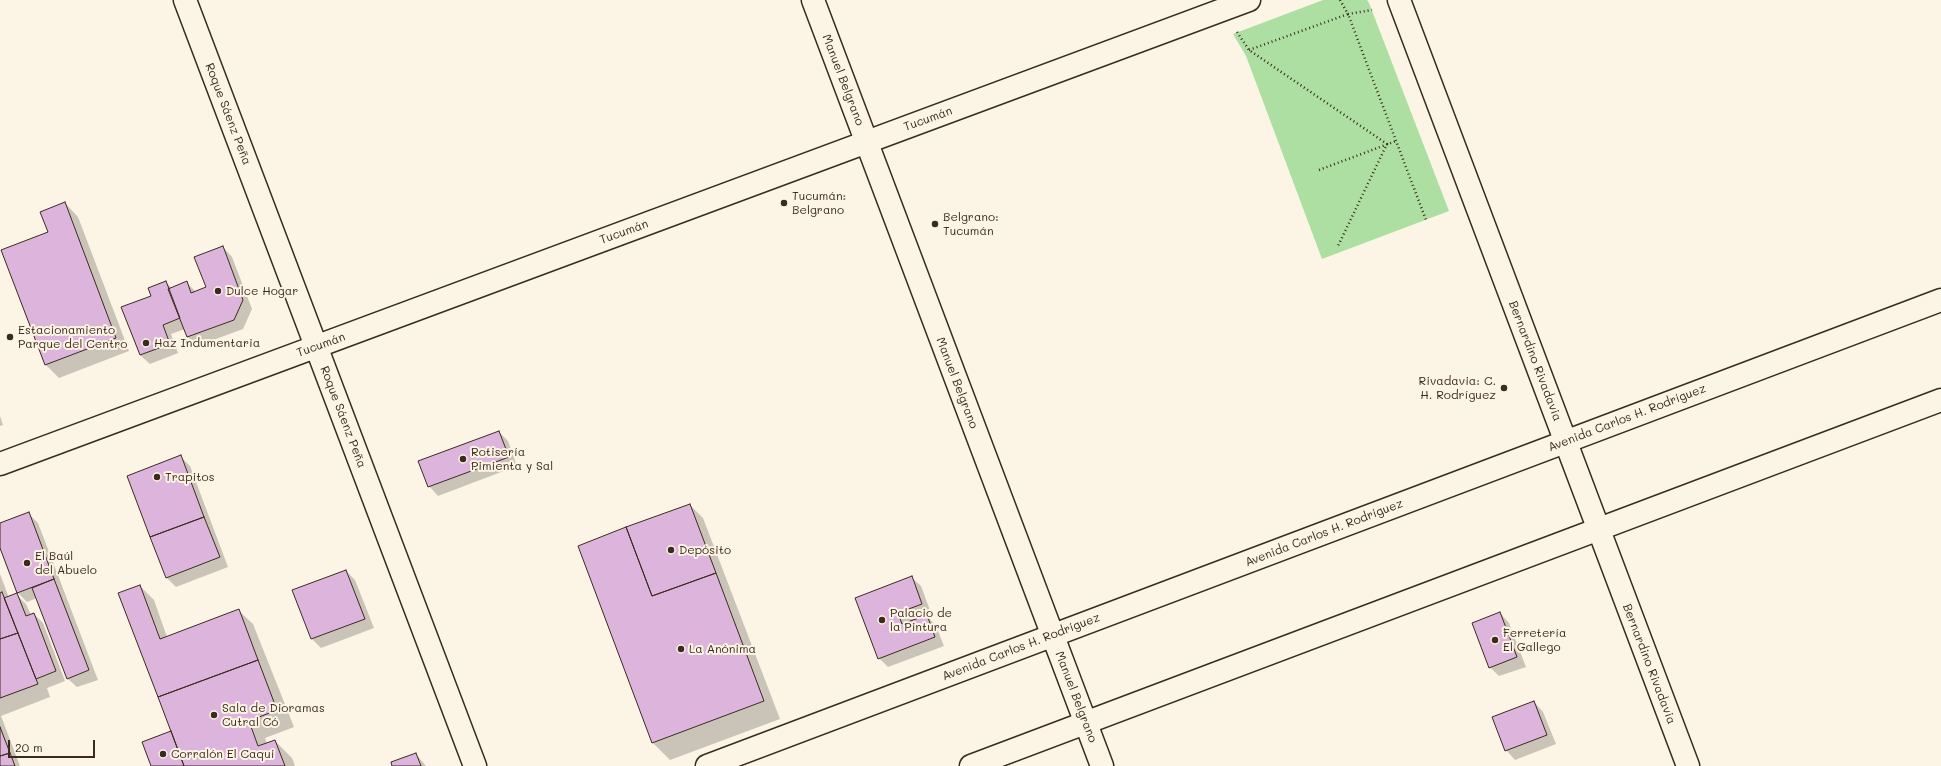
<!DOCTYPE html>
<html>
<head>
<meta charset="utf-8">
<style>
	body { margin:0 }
	#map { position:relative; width:1941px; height:766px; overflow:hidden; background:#fcf5e5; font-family:Mali,sans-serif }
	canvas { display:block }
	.scale { position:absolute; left:8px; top:740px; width:87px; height:18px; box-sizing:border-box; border:2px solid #3b2a1e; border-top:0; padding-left:5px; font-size:12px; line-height:14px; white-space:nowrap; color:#3b2a1e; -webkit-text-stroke:3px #fcf5e5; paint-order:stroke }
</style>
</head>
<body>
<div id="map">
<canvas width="1941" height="766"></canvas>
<div class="scale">20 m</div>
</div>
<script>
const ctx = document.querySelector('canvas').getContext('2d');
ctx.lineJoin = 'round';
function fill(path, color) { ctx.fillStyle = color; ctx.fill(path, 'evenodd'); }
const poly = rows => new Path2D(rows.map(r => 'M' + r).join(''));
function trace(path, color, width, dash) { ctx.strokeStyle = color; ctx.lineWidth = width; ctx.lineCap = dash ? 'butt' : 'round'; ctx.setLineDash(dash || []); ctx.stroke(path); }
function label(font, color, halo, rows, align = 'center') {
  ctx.font = font + ' Mali,sans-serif'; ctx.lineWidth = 4; ctx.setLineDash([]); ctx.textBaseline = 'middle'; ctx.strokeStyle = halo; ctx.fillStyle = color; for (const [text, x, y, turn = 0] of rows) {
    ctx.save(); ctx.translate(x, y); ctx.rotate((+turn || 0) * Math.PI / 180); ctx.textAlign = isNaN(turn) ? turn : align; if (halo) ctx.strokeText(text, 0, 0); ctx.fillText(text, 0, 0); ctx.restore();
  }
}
fill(poly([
	[1323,0,1367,0,1369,3,1449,211,1322,259,1246,56,1233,34]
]), '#acdfa1');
fill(poly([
	[65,203,78,217,129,351,59,378,45,364,49,233],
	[223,247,232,257,252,309,243,329,197,346,188,337,185,329,171,334,178,353,150,364,140,355,152,297,165,282,172,288,187,283,196,292,207,288],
	[0,416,3,425,0,426],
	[499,432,508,441,517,466,438,496,429,486],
	[181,457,190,466,228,567,176,587,167,578,128,476],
	[690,505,703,518,780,719,670,760,653,743,579,546],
	[28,513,38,523,98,680,77,687,67,678,37,598,27,602,18,593,0,545,0,524],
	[346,571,355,580,374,628,321,648,312,639,293,591],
	[0,574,9,598,17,595,26,604,31,615,34,614,43,623,65,681,47,688,50,697,1,716,20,766,0,766],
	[911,577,921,586,931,613,926,615,936,626,944,646,888,667,879,658],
	[140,586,154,600,167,637,239,611,253,624,294,727,265,738,267,744,275,741,292,758,295,766,153,766,173,735],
	[1500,613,1509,623,1526,667,1499,676,1490,667],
	[1534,702,1543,712,1556,744,1515,760,1506,750],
	[416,754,426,766,394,766]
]), '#0003');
const building = poly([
	[65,202,116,338,45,365,1,250,48,232,40,212,65,202],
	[223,246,243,300,234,320,187,337,168,289,187,281,191,293,206,287,194,257,223,246],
	[166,281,180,318,163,325,170,344,140,355,121,307,151,296,148,288,166,281],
	[499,431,509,457,428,487,418,461,499,431],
	[181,455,204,517,150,537,127,476,181,455],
	[690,504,716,573,652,596,626,527,690,504],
	[29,512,54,579,17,593,0,548,0,523,29,512],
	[204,517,220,557,166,578,150,537,204,517],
	[626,527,652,596,716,573,764,701,652,743,578,546,626,527],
	[346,570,365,619,311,639,292,590,346,570],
	[912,576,922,604,898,613,902,624,927,615,935,637,878,659,855,598,912,576],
	[54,579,89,670,67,679,32,588,54,579],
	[140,585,160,639,239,609,258,660,158,697,118,593,140,585],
	[2,592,18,633,0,639,0,593,2,592],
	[17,593,26,616,34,613,56,671,36,679,4,598,17,593],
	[1500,612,1517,657,1489,668,1472,623,1500,612],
	[18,633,38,684,0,698,0,639,18,633],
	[258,660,277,710,249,721,258,746,275,740,285,766,184,766,158,697,258,660],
	[1534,701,1547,735,1505,751,1492,717,1534,701],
	[0,727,10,753,0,756,0,727],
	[171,731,184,766,151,766,142,742,171,731],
	[10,753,15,766,0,766,0,756,10,753],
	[416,753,421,766,392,766,391,762,416,753]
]);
fill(building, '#ddb5dc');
trace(building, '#3b2a1e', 1);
const minor = poly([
	[185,0,475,766],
	[813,0,1102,766],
	[1399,0,1688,766],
	[0,464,1249,0]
]);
const major = poly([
	[707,766,1941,300],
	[971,766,1941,400]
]);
trace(minor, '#3b2a1e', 25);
trace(major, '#3b2a1e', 25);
trace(poly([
	[1340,0,1348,14,1372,10],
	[1237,32,1249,50,1387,144,1337,248],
	[1249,50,1348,14,1426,220],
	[1319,170,1396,141]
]), '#3b2a1e', 2.5, [1, 3]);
trace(minor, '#fcf5e5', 22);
trace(major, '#fcf5e5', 22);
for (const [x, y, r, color] of [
	[784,203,4,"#3b2a1e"],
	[935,224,4,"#3b2a1e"],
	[218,291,4,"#3b2a1e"],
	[10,337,4,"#3b2a1e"],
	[146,343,4,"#3b2a1e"],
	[1504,388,4,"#3b2a1e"],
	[463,459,4,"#3b2a1e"],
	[157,477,4,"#3b2a1e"],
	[671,550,4,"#3b2a1e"],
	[27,563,4,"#3b2a1e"],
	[882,620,4,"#3b2a1e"],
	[1495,640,4,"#3b2a1e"],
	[681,649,4,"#3b2a1e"],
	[214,715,4,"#3b2a1e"],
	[163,754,4,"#3b2a1e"]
]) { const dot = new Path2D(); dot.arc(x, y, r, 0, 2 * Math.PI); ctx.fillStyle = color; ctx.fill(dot); trace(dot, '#fcf5e5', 1.5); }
label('12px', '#3b2a1e', '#fcf5e5', [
	["Manuel Belgrano",843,80,69],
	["Roque Sáenz Peña",228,114,69],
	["Tucumán",928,119,-20],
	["Tucumán",624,232,-20],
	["Tucumán",321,345,-20],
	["Bernardino Rivadavia",1535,361,69],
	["Manuel Belgrano",957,383,69],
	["Roque Sáenz Peña",343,417,69],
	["Avenida Carlos H. Rodríguez",1627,418,-21],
	["Avenida Carlos H. Rodríguez",1324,533,-21],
	["Avenida Carlos H. Rodríguez",1021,647,-21],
	["Bernardino Rivadavia",1649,664,69],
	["Manuel Belgrano",1076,697,69]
]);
label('12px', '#3b2a1e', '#fcf5e5', [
	["Tucumán:",792,196],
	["Belgrano",792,210],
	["Belgrano:",943,217],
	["Tucumán",943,231],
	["Dulce Hogar",226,291],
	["Estacionamiento",18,330],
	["Parque del Centro",18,344],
	["Haz Indumentaria",154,343],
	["Rivadavia: C.",1496,381,"right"],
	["H. Rodríguez",1496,395,"right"],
	["Rotisería",471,452],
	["Pimienta y Sal",471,466],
	["Trapitos",165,477],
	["Depósito",679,550],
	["El Baúl",35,556],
	["del Abuelo",35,570],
	["Palacio de",890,613],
	["la Pintura",890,627],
	["Ferretería",1503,633],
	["El Gallego",1503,647],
	["La Anónima",689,649],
	["Sala de Dioramas",222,708],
	["Cutral Có",222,722],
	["Corralón El Caqui",171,754]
], 'left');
</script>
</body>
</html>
